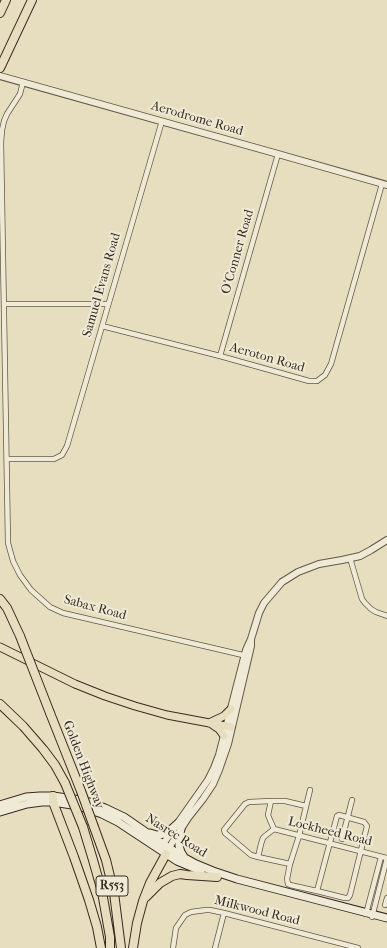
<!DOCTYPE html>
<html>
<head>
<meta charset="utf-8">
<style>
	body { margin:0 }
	canvas { display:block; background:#e7debf }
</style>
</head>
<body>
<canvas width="387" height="948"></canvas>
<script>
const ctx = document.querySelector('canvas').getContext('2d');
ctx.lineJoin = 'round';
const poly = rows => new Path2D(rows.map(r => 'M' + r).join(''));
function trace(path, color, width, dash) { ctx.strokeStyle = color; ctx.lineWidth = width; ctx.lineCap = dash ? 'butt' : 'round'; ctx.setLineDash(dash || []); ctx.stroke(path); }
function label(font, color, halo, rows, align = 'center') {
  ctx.font = font + ' "IM FELL French Canon",serif'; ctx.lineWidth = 4; ctx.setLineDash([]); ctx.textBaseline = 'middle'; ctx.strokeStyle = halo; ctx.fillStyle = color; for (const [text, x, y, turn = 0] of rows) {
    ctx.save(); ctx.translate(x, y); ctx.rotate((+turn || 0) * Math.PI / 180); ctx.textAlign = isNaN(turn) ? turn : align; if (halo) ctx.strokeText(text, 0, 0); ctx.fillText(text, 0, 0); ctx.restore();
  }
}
const minor = poly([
	[23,82,20,94,7,114,4,121,2,130,1,142,8,543,13,561,20,575,31,590,50,607,63,613,247,656],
	[4,304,108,304],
	[102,326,220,356,309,381,317,381,325,375,331,364,382,184],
	[220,356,278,154],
	[7,459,54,459,62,455,67,446,162,121],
	[350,558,362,599,365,603,371,609,376,612,387,616],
	[310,790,299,836,290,864,287,879,288,884,290,885,317,891,345,898,348,898,350,895,367,826,364,822,339,815,337,816,317,891],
	[271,801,268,815,270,820,274,829],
	[274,829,387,858],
	[342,839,352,800],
	[258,857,261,844,263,838,265,836,274,829],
	[290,864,258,857,251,855,225,833,224,830,245,804,249,802,271,801,285,801,306,806],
	[385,905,387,898],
	[366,914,381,857],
	[372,917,387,858],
	[173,948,176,928,185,915,191,912,206,910,210,910,224,913,358,948],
	[215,948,224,913]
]);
const tertiary = poly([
	[0,76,278,154,387,185],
	[161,847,208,780,214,768,219,755,246,650,251,639,259,613,264,603,282,582,298,572,319,564,342,560,360,556,371,550,387,540],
	[167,851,188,818,203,799,213,784,219,770,228,744,251,646,251,640]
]);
const secondary = poly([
	[0,805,26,797,40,796,53,796,74,799,89,802,105,808,124,817,163,844,185,858,196,864,213,871,237,879,387,918],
	[0,812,27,804,42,802,53,802,78,806,102,814,118,822,177,861,201,871],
	[181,829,179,838,179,846,181,852,184,857],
	[150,833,157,835,165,834,168,832,178,823]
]);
const primary = poly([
	[0,647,75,684,105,696,135,706,167,715,231,727],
	[209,723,224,716,231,709],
	[213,725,219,729,224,736]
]);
const motorway = poly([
	[0,13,6,0],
	[0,68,32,0],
	[0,599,7,608,20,636],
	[0,704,23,726,43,749,55,765,65,783],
	[50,713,81,791],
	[53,796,53,802,74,857,89,900,97,927,101,948],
	[83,827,93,860,102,892,110,937,110,948],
	[94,827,106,860,114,893,121,948],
	[146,897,160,883,172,876,180,874,187,875,217,877],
	[133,948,137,923,143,901,150,883,166,854]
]);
trace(minor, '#645748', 6);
trace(tertiary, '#645748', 8);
trace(secondary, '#392a20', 9);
trace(primary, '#392a20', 9);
trace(motorway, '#392a20', 10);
trace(minor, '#efead5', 4.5);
trace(tertiary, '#efead5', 6);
trace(secondary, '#efead5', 7);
trace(primary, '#e7debf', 7);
trace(motorway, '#e7debf', 8);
const motorwayBridge = poly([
	[20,636,50,713],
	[65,783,83,827],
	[81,791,94,827]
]);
trace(motorwayBridge, '#392a20', 10, []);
trace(motorwayBridge, '#e7debf', 8);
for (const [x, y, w] of [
	[112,886,32]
]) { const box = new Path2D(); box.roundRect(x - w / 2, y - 10, w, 20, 3); ctx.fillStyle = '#efead5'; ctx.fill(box); trace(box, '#392a20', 1); }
label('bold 12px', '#392a20', null, [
	["R553",112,886]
]);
label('13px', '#392a20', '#efead5', [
	["Aerodrome Road",197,119,16],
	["O'Conner Road",238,252,-74],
	["Samuel Evans Road",102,285,-74],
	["Aeroton Road",267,358,16],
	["Sabax Road",95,608,15],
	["Golden Highway",83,765,69],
	["Lockheed Road",330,832,14],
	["Nasrec Road",176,836,32],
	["Milkwood Road",257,911,14]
]);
</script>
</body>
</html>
